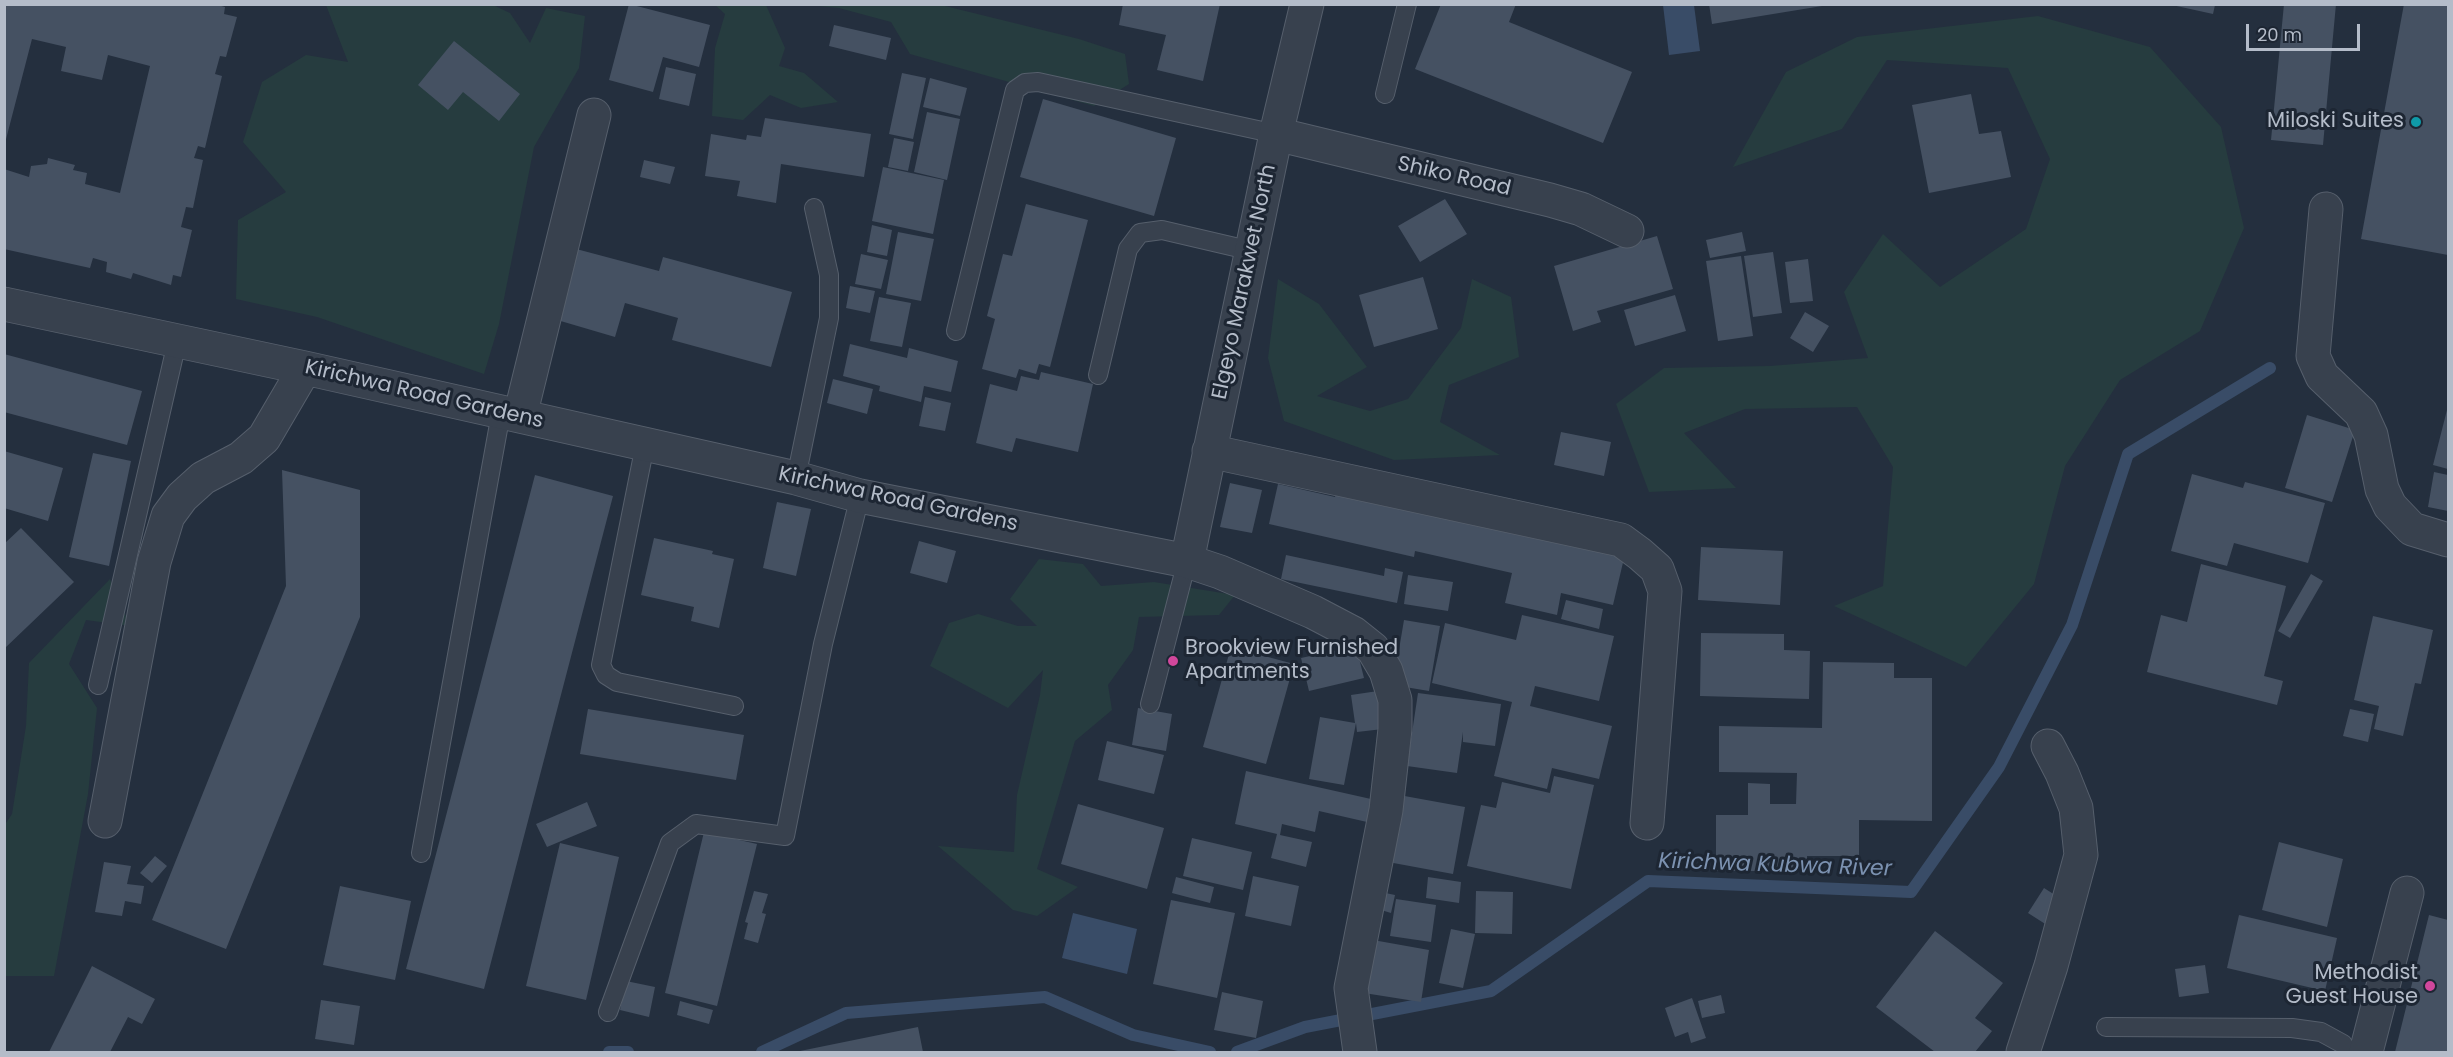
<!DOCTYPE html>
<html>
<head>
<meta charset="utf-8">
<style>
	body { margin:0 }
	#map { position:relative; width:2453px; height:1057px; overflow:hidden; background:#242f3e; font-family:Poppins,sans-serif }
	canvas { display:block }
	.frame { position:absolute; inset:0; border:6px solid #b4bcc9; pointer-events:none }
	.scale { position:absolute; left:2246px; top:24px; width:114px; height:27px; box-sizing:border-box; border:3px solid #b4bcc9; border-top:0; padding-left:8px; font-size:18px; line-height:21px; white-space:nowrap; color:#b4bcc9; -webkit-text-stroke:4px #1d2633; paint-order:stroke }
</style>
</head>
<body>
<div id="map">
<canvas width="2453" height="1057"></canvas>
<div class="frame"></div>
<div class="scale">20 m</div>
</div>
<script>
const ctx = document.querySelector('canvas').getContext('2d');
ctx.lineJoin = 'round';
function fill(path, color) { ctx.fillStyle = color; ctx.fill(path, 'evenodd'); }
const poly = rows => new Path2D(rows.map(r => 'M' + r).join(''));
function trace(path, color, width, dash) { ctx.strokeStyle = color; ctx.lineWidth = width; ctx.lineCap = dash ? 'butt' : 'round'; ctx.setLineDash(dash || []); ctx.stroke(path); }
function label(font, color, halo, rows, align = 'center') {
  ctx.font = font + ' Poppins,sans-serif'; ctx.lineWidth = 6; ctx.setLineDash([]); ctx.textBaseline = 'middle'; ctx.strokeStyle = halo; ctx.fillStyle = color; for (const [text, x, y, turn = 0] of rows) {
    ctx.save(); ctx.translate(x, y); ctx.rotate((+turn || 0) * Math.PI / 180); ctx.textAlign = isNaN(turn) ? turn : align; if (halo) ctx.strokeText(text, 0, 0); ctx.fillText(text, 0, 0); ctx.restore();
  }
}
fill(poly([
	[326,5,493,5,510,13,530,43,546,8,585,16,579,68,534,147,499,324,484,374,317,317,236,299,238,220,286,192,243,142,262,82,306,55,348,62],
	[715,5,766,5,785,48,779,66,804,73,838,102,801,108,770,95,743,120,712,116,715,48,725,14],
	[809,5,941,5,1079,39,1125,54,1129,84,1094,106,910,54,891,22,839,8],
	[2038,16,2150,47,2221,127,2244,228,2200,331,2120,380,2065,466,2034,584,1966,667,1834,606,1883,586,1893,467,1857,407,1745,409,1684,433,1736,488,1649,492,1616,404,1664,368,1770,366,1868,358,1844,292,1883,234,1940,287,2026,229,2050,159,2008,68,1887,60,1842,129,1733,167,1786,72,1857,37],
	[1278,279,1319,304,1367,367,1317,396,1370,411,1408,399,1461,328,1472,279,1511,297,1519,357,1449,385,1440,422,1500,455,1394,460,1284,421,1268,358],
	[1039,559,1083,564,1101,586,1154,582,1235,595,1219,615,1139,617,1133,650,1108,685,1112,710,1075,741,1037,869,1078,887,1037,916,1013,910,938,846,1014,852,1017,795,1040,695,1043,670,1008,708,930,666,949,623,978,614,1018,626,1037,626,1010,599],
	[110,579,130,626,86,620,69,664,97,708,88,794,54,976,5,976,4,826,12,814,26,726,29,663]
]), '#263c3f');
fill(poly([
	[1663,5,1694,5,1700,51,1669,55],
	[1073,913,1137,929,1127,974,1062,958]
]), '#394c67');
trace(poly([
	[609,1052,628,1052],
	[762,1052,846,1013,1045,997,1133,1035,1210,1052],
	[1237,1052,1305,1027,1491,991,1648,881,1911,892,1999,767,2072,625,2128,454,2270,368]
]), '#394c67', 12);
fill(poly([
	[4,4,214,4,225,7,224,14,237,17,226,57,220,56,215,74,222,76,205,148,198,146,194,158,203,160,193,208,186,207,181,227,192,230,181,277,173,275,171,285,133,273,131,279,106,272,107,262,93,258,90,268,4,249,4,169,29,177,31,166,47,164,48,158,75,165,73,170,87,173,85,184,120,193,150,66,108,55,102,80,61,71,66,47,32,39,4,147],
	[629,4,710,25,699,67,663,57,653,92,609,80],
	[1123,4,1220,4,1203,81,1157,70,1166,35,1119,25],
	[1441,4,1516,4,1509,22,1632,72,1603,143,1415,69],
	[1709,4,1822,4,1822,6,1712,24],
	[2284,4,2336,4,2323,145,2271,140],
	[2404,4,2448,4,2448,255,2361,239],
	[2172,5,2215,5,2213,14],
	[834,25,891,38,886,60,829,46],
	[454,41,520,94,499,121,463,92,448,110,418,85],
	[666,67,696,74,689,106,659,99],
	[902,73,926,78,913,139,889,134],
	[930,78,967,88,960,116,923,107],
	[1971,94,1979,134,2001,131,2011,177,1929,193,1912,105],
	[1043,99,1176,138,1154,216,1020,177],
	[927,112,960,119,947,180,914,172],
	[765,118,871,134,864,177,781,164,776,203,737,196,740,181,705,176,711,134,746,140,747,135,761,137],
	[894,138,914,142,908,171,888,167],
	[644,160,675,167,670,184,640,177],
	[883,167,944,180,933,234,872,221],
	[1445,199,1467,234,1420,262,1398,226],
	[1026,204,1088,220,1050,367,1039,364,1036,374,1019,369,1016,378,982,369,995,319,987,316,1003,254,1012,256],
	[872,225,892,230,887,256,867,252],
	[898,232,934,239,921,301,886,294],
	[1742,232,1746,251,1710,258,1706,240],
	[1657,236,1673,289,1597,311,1601,322,1573,331,1554,266],
	[565,246,659,271,663,257,792,292,771,367,672,340,678,318,625,303,615,337,547,317],
	[1773,252,1782,313,1753,317,1744,256],
	[861,254,888,260,881,289,855,284],
	[1741,256,1753,336,1718,341,1706,261],
	[1808,259,1813,301,1790,303,1785,262],
	[1423,277,1438,329,1374,347,1359,295],
	[850,286,875,291,870,313,846,308],
	[1675,295,1686,331,1635,346,1624,310],
	[879,297,911,303,902,347,870,341],
	[1805,312,1829,326,1813,352,1790,338],
	[850,344,907,358,909,348,958,361,951,392,924,386,921,402,879,391,880,386,843,376],
	[4,354,142,391,127,445,4,412],
	[1041,372,1093,384,1078,452,1016,438,1012,452,976,443,990,384,1017,391,1021,376,1039,380],
	[833,379,873,389,867,414,827,403],
	[925,397,951,403,945,431,919,426],
	[2448,406,2448,469,2433,465],
	[2307,415,2355,430,2332,502,2285,488],
	[1561,432,1611,442,1604,476,1554,465],
	[4,451,63,468,48,521,4,508],
	[93,453,131,461,109,566,69,557],
	[282,470,360,490,360,617,226,949,152,920,286,586],
	[2434,472,2448,475,2448,511,2428,507],
	[2192,474,2243,488,2245,482,2325,503,2308,563,2234,543,2227,566,2171,551],
	[535,475,613,496,484,989,406,969],
	[1230,483,1262,490,1252,533,1220,527],
	[1278,484,1335,497,1337,487,1625,554,1613,605,1561,593,1557,615,1505,603,1512,573,1415,551,1414,557,1269,524],
	[777,502,811,509,796,576,763,568],
	[21,528,74,582,4,649,4,544],
	[654,538,713,551,712,554,734,559,719,628,691,621,694,607,641,595],
	[919,541,956,551,947,583,910,573],
	[1701,547,1783,551,1780,605,1698,600],
	[1286,555,1384,576,1385,568,1403,572,1397,603,1281,579],
	[2201,564,2286,586,2264,676,2283,681,2277,705,2147,672,2161,615,2187,622],
	[2311,574,2323,581,2290,638,2278,631],
	[1408,575,1453,582,1448,611,1404,604],
	[1566,600,1603,609,1599,629,1561,619],
	[1522,615,1614,636,1599,701,1535,686,1530,706,1612,726,1599,779,1552,768,1547,789,1494,776,1512,702,1432,683,1445,623,1516,640],
	[2373,616,2433,630,2421,684,2415,683,2403,736,2374,729,2379,706,2354,700],
	[1404,620,1440,626,1429,691,1393,685],
	[1701,633,1784,634,1784,650,1810,651,1809,699,1700,696],
	[1356,646,1364,678,1309,691,1301,658],
	[1231,647,1294,664,1266,764,1203,747],
	[1823,662,1894,663,1894,678,1932,678,1932,821,1859,820,1859,856,1807,856,1807,871,1716,871,1716,815,1748,815,1748,783,1770,784,1770,804,1796,804,1797,773,1719,772,1719,726,1822,728],
	[1378,691,1383,729,1357,732,1356,723,1344,785,1309,779,1320,717,1355,723,1351,695],
	[1418,693,1501,704,1495,746,1463,742,1463,732,1457,773,1407,766],
	[1138,708,1172,714,1166,751,1132,745],
	[588,709,744,735,736,780,580,754],
	[2350,709,2374,714,2368,742,2343,736],
	[1107,741,1164,755,1154,794,1098,780],
	[1246,771,1371,799,1367,822,1319,811,1315,832,1282,824,1280,835,1312,842,1306,867,1271,858,1277,834,1235,824],
	[1554,776,1594,785,1571,889,1467,866,1481,805,1496,808,1502,782,1550,793],
	[1399,795,1465,807,1453,874,1388,862],
	[587,802,597,826,547,847,536,824],
	[1078,804,1164,828,1147,889,1061,864],
	[704,832,757,844,717,1006,665,993],
	[1192,838,1252,852,1243,890,1183,876],
	[2279,842,2343,859,2327,927,2262,910],
	[560,843,619,857,586,1000,526,986],
	[155,856,167,866,152,883,140,873],
	[104,862,131,866,127,884,144,886,141,904,125,901,122,916,95,912],
	[1253,876,1299,886,1291,926,1245,916],
	[1176,877,1214,887,1210,903,1172,893],
	[1428,877,1461,882,1459,903,1426,898],
	[340,886,411,901,395,980,323,965],
	[2044,888,2066,902,2050,927,2028,913],
	[754,891,768,894,762,913,766,914,758,943,744,939,748,923,745,922],
	[1376,891,1395,895,1391,913,1371,907],
	[1476,891,1513,892,1512,934,1475,933],
	[1396,899,1436,905,1431,942,1390,936],
	[1171,900,1235,913,1217,998,1153,984],
	[2239,915,2337,938,2325,991,2227,968],
	[2429,915,2448,920,2448,1052,2395,1052],
	[1451,929,1475,934,1463,988,1439,983],
	[1935,931,2003,983,1975,1018,1992,1031,1975,1052,1935,1052,1876,1007],
	[1373,940,1429,950,1421,1002,1364,993],
	[2205,965,2209,993,2179,997,2175,969],
	[92,966,155,999,142,1024,128,1017,110,1052,49,1052],
	[626,981,655,987,649,1017,620,1010],
	[1222,992,1263,1001,1256,1038,1214,1030],
	[1721,995,1725,1013,1702,1018,1698,1001],
	[1692,998,1706,1038,1691,1043,1688,1032,1675,1037,1665,1008],
	[321,1000,360,1006,354,1045,315,1039],
	[680,1001,713,1010,709,1024,677,1015],
	[918,1027,923,1052,800,1052,800,1051]
]), '#455162');
const lane = poly([
	[1385,94,1407,4],
	[956,331,1015,90,1025,83,1038,82,1276,134],
	[1098,375,1128,249,1140,233,1162,230,1252,251],
	[645,445,601,665,606,675,617,682,734,706],
	[796,478,829,318,829,275,814,208],
	[98,685,177,342],
	[1150,704,1187,561],
	[421,853,501,413],
	[608,1012,670,843,696,824,785,836,823,644,860,496],
	[2106,1027,2292,1028,2321,1032,2343,1044,2348,1052]
]);
const street = poly([
	[1276,134,1550,200,1581,209,1627,231],
	[2326,209,2313,356,2322,376,2361,413,2371,435,2382,489,2390,506,2412,529,2448,540],
	[4,304,305,368,796,478,860,496,1187,561,1220,572,1313,612,1353,633,1373,649,1386,671,1395,700,1395,729,1386,810,1351,988,1360,1052],
	[520,416,594,115],
	[1209,451,1621,540,1640,554,1657,569,1665,591,1647,823],
	[1187,561,1276,134,1307,4],
	[105,821,154,562,168,516,182,497,203,478,241,458,264,438,305,368],
	[2023,1052,2051,966,2081,855,2076,808,2062,773,2048,746],
	[2366,1052,2407,893]
]);
trace(lane, '#565f6c', 20);
trace(street, '#565f6c', 35);
trace(lane, '#38414e', 18);
trace(street, '#38414e', 33);
for (const [x, y, r, color] of [
	[2416,122,6,"#0f9aa8"],
	[1173,661,6,"#d1479c"],
	[2430,986,6,"#d1479c"]
]) { const dot = new Path2D(); dot.arc(x, y, r, 0, 2 * Math.PI); ctx.fillStyle = color; ctx.fill(dot); trace(dot, '#1d2633', 2); }
label('21px', '#b4bcc9', '#1d2633', [
	["Miloski Suites",2404,122],
	["Brookview Furnished",1185,649,"left"],
	["Apartments",1185,673,"left"],
	["Methodist",2418,974],
	["Guest House",2418,998]
], 'right');
label('21px', '#b4bcc9', '#1d2633', [
	["Shiko Road",1454,177,13],
	["Elgeyo Marakwet North",1245,282,-78],
	["Kirichwa Road Gardens",424,395,13],
	["Kirichwa Road Gardens",898,500,12]
]);
label('italic 22px', '#7c92b1', '#1d2633', [
	["Kirichwa Kubwa River",1775,866,2]
]);
</script>
</body>
</html>
